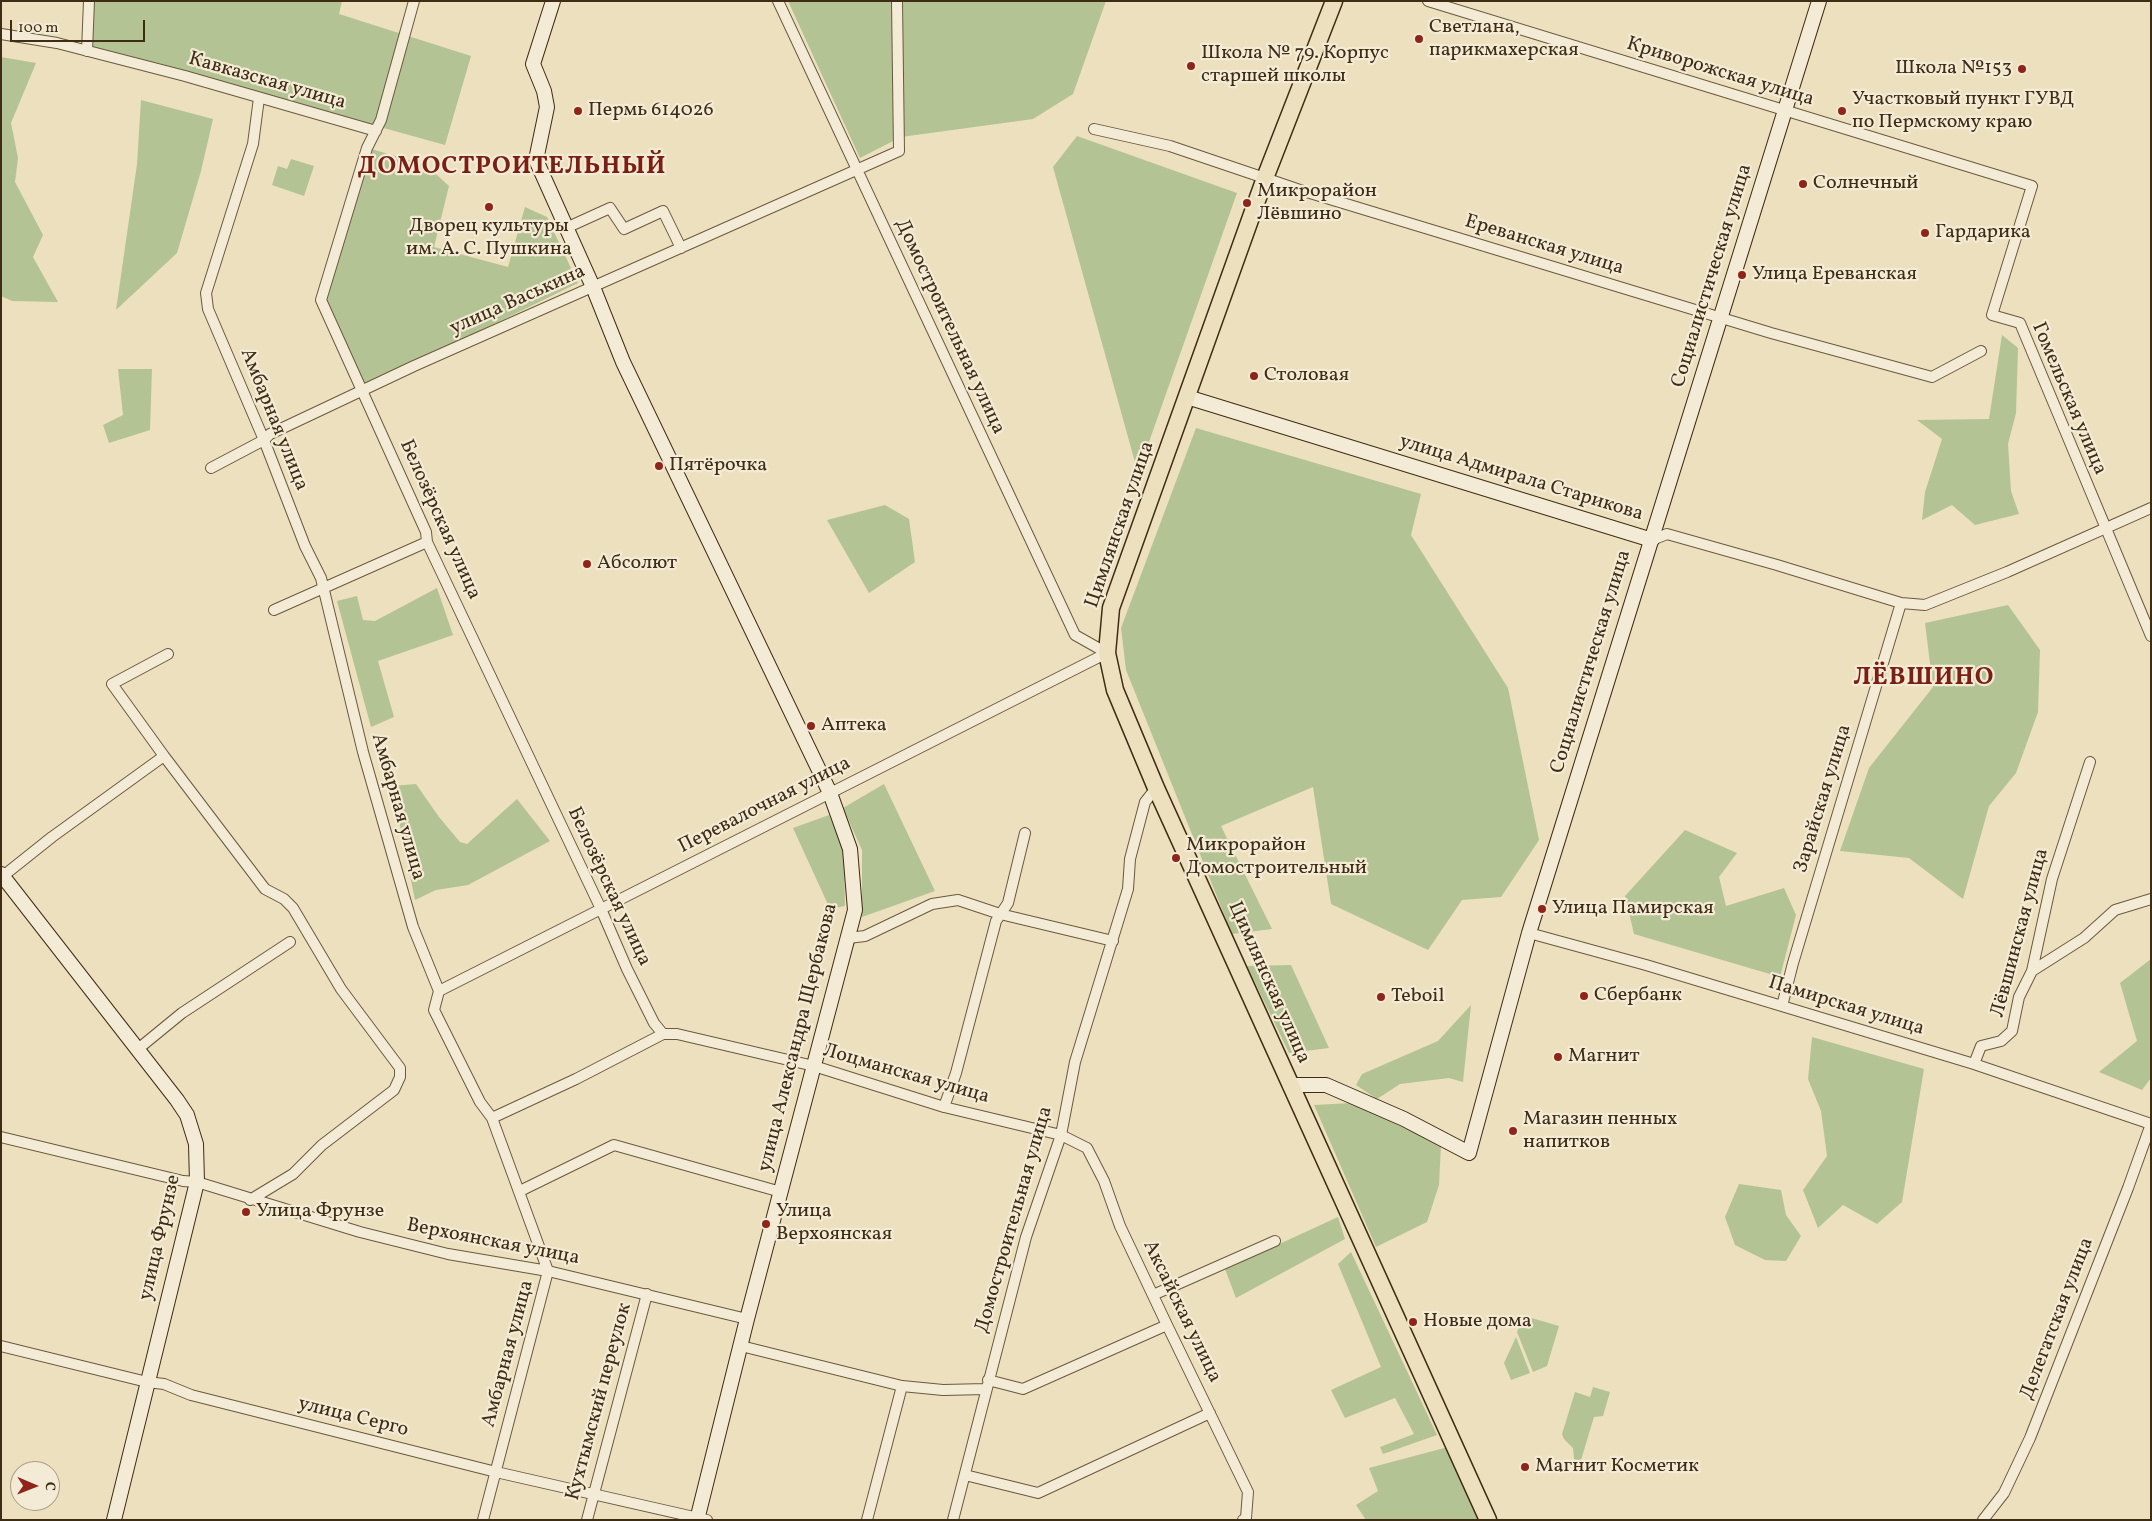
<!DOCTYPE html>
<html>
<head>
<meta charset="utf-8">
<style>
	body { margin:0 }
	#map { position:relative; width:2152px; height:1521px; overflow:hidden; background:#ede0be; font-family:Vollkorn,serif }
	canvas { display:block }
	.frame { position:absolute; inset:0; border:2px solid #3f2c15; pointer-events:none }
	.north { position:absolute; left:10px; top:1461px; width:50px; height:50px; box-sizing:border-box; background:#f3ebd5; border:1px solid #ab9f88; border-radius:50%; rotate:91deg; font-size:14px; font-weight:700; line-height:20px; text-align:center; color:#3f2c15 }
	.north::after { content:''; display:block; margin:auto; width:18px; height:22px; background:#8f2418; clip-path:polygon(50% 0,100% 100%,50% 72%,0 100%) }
	.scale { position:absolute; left:10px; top:20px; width:135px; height:22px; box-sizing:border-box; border:2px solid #3f2c15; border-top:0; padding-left:6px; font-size:15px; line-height:18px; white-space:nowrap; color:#3f2c15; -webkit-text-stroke:4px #f3ebd5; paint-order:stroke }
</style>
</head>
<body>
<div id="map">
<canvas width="2152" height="1521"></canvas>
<div class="frame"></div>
<div class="north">С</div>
<div class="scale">100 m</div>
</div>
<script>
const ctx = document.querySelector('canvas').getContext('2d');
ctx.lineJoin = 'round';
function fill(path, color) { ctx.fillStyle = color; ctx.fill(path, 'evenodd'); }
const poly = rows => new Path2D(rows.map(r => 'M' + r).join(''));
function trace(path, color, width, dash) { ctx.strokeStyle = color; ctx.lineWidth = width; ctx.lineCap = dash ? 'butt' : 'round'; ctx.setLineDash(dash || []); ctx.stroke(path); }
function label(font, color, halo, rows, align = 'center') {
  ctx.font = font + ' Vollkorn,serif'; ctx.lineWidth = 4.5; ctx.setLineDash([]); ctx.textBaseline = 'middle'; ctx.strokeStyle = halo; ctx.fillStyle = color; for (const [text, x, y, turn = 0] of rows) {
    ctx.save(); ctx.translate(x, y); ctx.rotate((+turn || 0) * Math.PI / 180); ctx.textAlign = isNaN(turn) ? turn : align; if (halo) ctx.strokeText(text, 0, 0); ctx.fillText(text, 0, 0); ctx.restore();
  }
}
fill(poly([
	[93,1,342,1,339,14,471,56,445,145,91,47],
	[788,1,1106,1,1073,94,1033,119,901,137,860,158],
	[1,57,36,63,11,123,18,158,15,182,43,235,33,257,58,302,12,301,1,296],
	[141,100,213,119,201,171,177,253,116,310,137,164],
	[1077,136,1237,193,1138,473,1053,167],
	[368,148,426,165,449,186,434,247,508,267,525,207,547,217,578,283,363,388,324,304],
	[291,159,314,166,304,196,272,185,278,166,287,169],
	[2002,335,2018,348,2016,413,2008,444,2011,491,2019,514,1975,525,1952,505,1922,520,1925,492,1942,439,1917,420,1989,419],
	[118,369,152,369,150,430,109,443,103,425,123,415],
	[1196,428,1421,494,1411,535,1508,688,1539,840,1501,897,1462,900,1428,950,1331,904,1313,787,1221,826,1272,929,1232,934,1126,670,1121,628],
	[885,505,909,519,915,562,869,593,827,520],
	[437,588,453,635,378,661,394,717,371,727,337,601,357,596,363,620,375,621],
	[2008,605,2040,650,2038,712,2016,773,1989,806,1963,899,1909,858,1840,851,1869,768,1933,687,1925,623],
	[416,784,439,817,460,842,467,844,517,799,550,841,468,885,436,890,415,900,392,786],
	[884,784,935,891,862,917,862,850,843,808],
	[829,815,844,851,845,906,830,909,793,828],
	[1685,830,1737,853,1719,877,1726,906,1784,888,1796,915,1780,977,1634,934,1625,896],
	[2151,959,2151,1078,2142,1090,2099,1072,2137,1041,2120,983],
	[1291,965,1329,1048,1289,1053,1247,966],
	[1471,1005,1463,1082,1449,1078,1400,1084,1377,1099,1356,1085,1362,1074,1438,1041],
	[1812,1037,1924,1069,1902,1202,1877,1224,1843,1205,1818,1228,1803,1190,1827,1156,1821,1111,1808,1079],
	[1351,1103,1441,1145,1439,1185,1427,1222,1376,1247,1314,1105],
	[1739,1184,1781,1190,1786,1215,1801,1236,1786,1261,1765,1260,1735,1245,1725,1217],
	[1338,1217,1345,1239,1236,1298,1225,1269],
	[1351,1252,1437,1435,1383,1454,1380,1447,1414,1434,1395,1398,1345,1418,1331,1390,1381,1367,1338,1264],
	[1528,1317,1559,1326,1547,1366,1533,1372,1517,1332,1523,1319],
	[1516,1337,1530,1373,1511,1380,1504,1363],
	[1593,1387,1610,1392,1603,1416,1594,1417,1581,1460,1577,1462,1574,1459,1573,1448,1564,1439,1562,1434,1575,1392,1590,1397],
	[1448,1447,1478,1520,1366,1520,1356,1505,1378,1491,1369,1468]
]), '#b4c394');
const street = poly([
	[414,1,381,120,367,148,321,300,426,532,427,542,601,909,627,969,654,1023,663,1034],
	[778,1,1075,635,1107,653],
	[1428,1,2032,186,1992,315,2020,323,2151,636],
	[1,34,57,43,185,76,376,131],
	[87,51,89,1],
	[259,98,253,144,206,293,208,309,264,440,305,546,321,578,363,752,413,927,439,991,434,1010,480,1102,492,1118,548,1271,483,1520],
	[1094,129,1170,146,1300,190,1771,333,1932,377,1981,351],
	[566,228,610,208,624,229,663,211,681,248],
	[211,468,264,440,270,434,414,366,899,151,897,1],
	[1652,540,1667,534,1777,565,1901,603,1925,605,2007,572,2151,508],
	[274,610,427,542],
	[168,654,112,684,164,756,265,889,284,899,293,908,341,989,400,1068,400,1077,394,1090,322,1145,293,1174,250,1200],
	[3,876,52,837,164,756],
	[1529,933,1646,965,1974,1064,2151,1124],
	[848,938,865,936,932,904,958,900,1000,914,1113,941],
	[2032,971,2084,938,2115,910,2151,899],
	[439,991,1107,653],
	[1782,1006,1793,963,1901,603],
	[138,1049,182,1013,290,942],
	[1974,1064,1981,1046,2001,1041,2012,1031,2019,997,2032,971,2052,879,2090,762],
	[944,1107,956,1073,996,921,1008,903,1025,833],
	[492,1118,576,1079,663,1034,677,1034,814,1066,944,1107,1061,1135,1087,1148,1104,1181,1120,1226,1167,1325,1248,1492,1246,1518,1243,1520],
	[1,1137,183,1181,197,1182,360,1232,448,1254,548,1271,747,1319],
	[520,1191,614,1145,781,1192],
	[1153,1295,1275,1241],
	[1,1346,147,1382,164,1384,191,1395,496,1472,707,1520],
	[741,1346,902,1386,943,1390,986,1389],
	[988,1380,1023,1389,1167,1325],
	[965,1475,1038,1493,1210,1413],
	[587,1520,647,1294],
	[867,1520,902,1386],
	[953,1520,1026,1237,1061,1135,1075,1062,1128,889,1130,859,1145,802,1156,788],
	[1983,1520,2004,1493,2030,1438,2128,1188,2151,1124]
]);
const secondary = poly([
	[553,1,533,64,544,91,547,107,536,160,593,287,623,362,830,793,850,849,855,910,747,1319,697,1520],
	[1187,397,1652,540],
	[1,874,177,1100,187,1115,196,1144,197,1182,114,1520],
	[1290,1085,1326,1085,1404,1119,1469,1153,1529,933,1819,1]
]);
const primary = poly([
	[1334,1,1265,178,1111,608,1107,653,1115,690,1156,788,1488,1520]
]);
trace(street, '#6a593f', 12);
trace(secondary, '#3f2c15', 16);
trace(primary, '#3f2c15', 19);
trace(street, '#f3ebd5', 10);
trace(secondary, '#f3ebd5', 14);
trace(primary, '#ede0be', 16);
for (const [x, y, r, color] of [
	[1419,39,5,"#8f2418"],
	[1191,66,5,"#8f2418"],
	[2022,69,5,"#8f2418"],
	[578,111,5,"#8f2418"],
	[1842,111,5,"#8f2418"],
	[1803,184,5,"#8f2418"],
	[1247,203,5,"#8f2418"],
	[489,207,5,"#8f2418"],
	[1925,233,5,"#8f2418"],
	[1742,275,5,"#8f2418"],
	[1254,376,5,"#8f2418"],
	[659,466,5,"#8f2418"],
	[587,564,5,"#8f2418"],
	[811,726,5,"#8f2418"],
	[1176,858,5,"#8f2418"],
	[1542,909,5,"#8f2418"],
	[1584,996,5,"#8f2418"],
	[1381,997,5,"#8f2418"],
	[1558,1057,5,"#8f2418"],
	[1513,1131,5,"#8f2418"],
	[246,1212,5,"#8f2418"],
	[766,1224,5,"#8f2418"],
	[1413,1322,5,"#8f2418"],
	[1525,1467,5,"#8f2418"]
]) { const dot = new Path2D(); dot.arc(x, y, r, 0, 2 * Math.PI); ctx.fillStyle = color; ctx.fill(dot); trace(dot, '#f3ebd5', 2); }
label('20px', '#3f2c15', '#f3ebd5', [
	["Светлана,",1429,28],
	["парикмахерская",1429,51],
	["Школа № 79. Корпус",1201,54],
	["старшей школы",1201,77],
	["Школа №153",2012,69,"right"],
	["Участковый пункт ГУВД",1852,100],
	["по Пермскому краю",1852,123],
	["Пермь 614026",588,111],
	["Солнечный",1813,184],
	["Микрорайон",1257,192],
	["Лёвшино",1257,215],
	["Дворец культуры",489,227,"center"],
	["им. А. С. Пушкина",489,250,"center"],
	["Гардарика",1935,233],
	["Улица Ереванская",1752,275],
	["Столовая",1264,376],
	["Пятёрочка",669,466],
	["Абсолют",597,564],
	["Аптека",821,726],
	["Микрорайон",1186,846],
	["Домостроительный",1186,869],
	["Улица Памирская",1552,909],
	["Сбербанк",1594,996],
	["Teboil",1391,997],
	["Магнит",1568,1057],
	["Магазин пенных",1523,1120],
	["напитков",1523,1143],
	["Улица Фрунзе",256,1212],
	["Улица",776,1212],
	["Верхоянская",776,1235],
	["Новые дома",1423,1322],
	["Магнит Косметик",1535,1467]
], 'left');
label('20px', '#3f2c15', '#f3ebd5', [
	["Криворожская улица",1720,73,17],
	["Кавказская улица",267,82,16],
	["Ереванская улица",1544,246,17],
	["Социалистическая улица",1713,276,-73],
	["улица Васькина",518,301,-24],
	["Домостроительная улица",949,327,65],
	["Гомельская улица",2068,399,67],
	["Амбарная улица",273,420,68],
	["улица Адмирала Старикова",1521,479,17],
	["Белозёрская улица",439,520,66],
	["Цимлянская улица",1121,525,-71],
	["Социалистическая улица",1592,662,-73],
	["Зарайская улица",1824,799,-73],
	["Перевалочная улица",765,806,-27],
	["Амбарная улица",397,807,74],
	["Белозёрская улица",608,887,65],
	["Лёвшинская улица",2021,933,-75],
	["Цимлянская улица",1268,983,66],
	["Памирская улица",1846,1007,17],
	["улица Александра Щербакова",799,1038,-76],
	["Лоцманская улица",906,1075,16],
	["Домостроительная улица",1015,1220,-74],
	["улица Фрунзе",161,1238,-77],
	["Верхоянская улица",493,1243,11],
	["Аксайская улица",1181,1312,64],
	["Делегатская улица",2058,1319,-69],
	["Амбарная улица",509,1354,-75],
	["Кухтымский переулок",600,1402,-75],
	["улица Серго",353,1418,14]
]);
ctx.letterSpacing = '1px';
label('bold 25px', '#7a1f14', '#f3ebd5', [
	["ДОМОСТРОИТЕЛЬНЫЙ",512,168],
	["ЛЁВШИНО",1924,679]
]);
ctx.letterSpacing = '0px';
</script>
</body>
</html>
